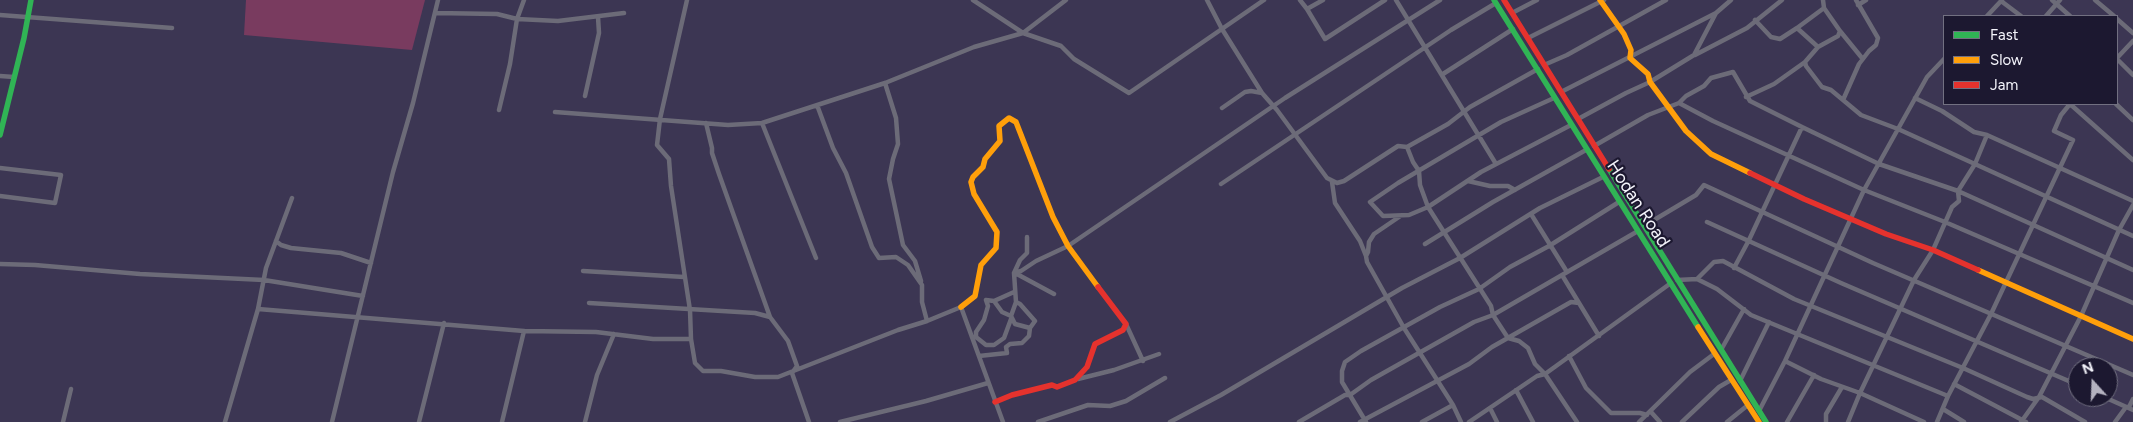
<!DOCTYPE html>
<html>
<head>
<meta charset="utf-8">
<style>
	body { margin:0 }
	#map { position:relative; width:2133px; height:422px; overflow:hidden; background:#3c3653; font-family:Figtree,sans-serif }
	canvas { display:block }
	.legend { position:absolute; left:1943px; top:15px; width:175px; height:90px; box-sizing:border-box; background:#1c1830; border:1px solid #727081; margin:0; padding:6px 9px; list-style:none; font-size:15px; color:#f4f4fb }
	.legend li { display:flex; align-items:center; gap:10px; height:25px }
	.legend b { width:25px; border:1px solid #727081 }
	.north { position:absolute; left:2068px; top:357px; width:50px; height:50px; box-sizing:border-box; background:#1c1830; border:1px solid #727081; border-radius:50%; rotate:340deg; font-size:14px; font-weight:700; line-height:20px; text-align:center; color:#f4f4fb }
	.north::after { content:''; display:block; margin:auto; width:18px; height:22px; background:#b4b2c0; clip-path:polygon(50% 0,100% 100%,50% 72%,0 100%) }
</style>
</head>
<body>
<div id="map">
<canvas width="2133" height="422"></canvas>
<ul class="legend">
<li><b style="height:6px;background:#30b455"></b>Fast</li>
<li><b style="height:6px;background:#ff9f0a"></b>Slow</li>
<li><b style="height:6px;background:#e5322d"></b>Jam</li>
</ul>
<div class="north">N</div>
</div>
<script>
const ctx = document.querySelector('canvas').getContext('2d');
ctx.lineJoin = 'round';
function fill(path, color) { ctx.fillStyle = color; ctx.fill(path, 'evenodd'); }
const poly = rows => new Path2D(rows.map(r => 'M' + r).join(''));
function trace(path, color, width, dash) { ctx.strokeStyle = color; ctx.lineWidth = width; ctx.lineCap = dash ? 'butt' : 'round'; ctx.setLineDash(dash || []); ctx.stroke(path); }
function label(font, color, halo, rows, align = 'center') {
  ctx.font = font + ' Figtree,sans-serif'; ctx.lineWidth = 4.5; ctx.setLineDash([]); ctx.textBaseline = 'middle'; ctx.strokeStyle = halo; ctx.fillStyle = color; for (const [text, x, y, turn = 0] of rows) {
    ctx.save(); ctx.translate(x, y); ctx.rotate((+turn || 0) * Math.PI / 180); ctx.textAlign = isNaN(turn) ? turn : align; if (halo) ctx.strokeText(text, 0, 0); ctx.fillText(text, 0, 0); ctx.restore();
  }
}
fill(poly([
	[246,0,425,0,412,50,244,35]
]), '#793b5f');
trace(poly([
	[687,0,660,119,657,145,669,159,671,186,690,310,691,339,695,363,703,371,721,371,755,377,778,377,898,330,927,321],
	[973,0,1023,33,1061,46,1074,59,1129,93,1264,0],
	[1207,0,1222,29,1262,93],
	[1300,0,1307,9,1323,0],
	[1396,0,1496,164],
	[1823,0,1824,8,1840,31,1838,36,1818,47,1805,62,1806,66,1822,87,1831,90,1861,115,1898,129,2133,236],
	[2052,0,2070,16],
	[2095,0,2114,16],
	[2001,1,2021,16],
	[1858,5,1866,0],
	[1307,9,1325,39,1385,0],
	[435,13,497,14,517,19,558,21,624,13],
	[1512,13,1537,0],
	[0,15,172,28],
	[1987,16,2002,0],
	[2046,16,2060,0],
	[2117,19,2133,33],
	[1755,20,1771,37,1780,39,1797,28],
	[1840,31,1862,58],
	[1528,38,1604,0],
	[1818,47,1797,28,1824,8],
	[1695,55,1747,28,1782,0],
	[2117,58,2133,41],
	[2117,59,2133,75],
	[1544,65,1567,55,1666,0],
	[1443,74,1513,29],
	[0,76,14,77],
	[885,83,896,118,898,144,893,159,889,179,903,245,915,261,921,281],
	[1561,92,1716,13,1731,0],
	[585,96,599,33,598,17],
	[1746,97,1774,84,1805,62],
	[1554,98,1501,122,1398,183,1370,202,1383,216,1409,215,1428,207,1481,172,1571,125],
	[1915,98,1942,111,1974,132,1987,135,2133,201],
	[1843,100,1859,64,1869,51,1876,45,1878,38,1856,0],
	[1679,103,1713,121,1864,190,1945,222,2133,303],
	[2070,104,2133,160],
	[2116,104,2133,120],
	[817,105,833,148,846,173,872,247,879,258,896,257,908,265,922,285,922,302,927,321,961,307,1003,422],
	[1222,108,1245,92,1251,91,1262,93,1277,110,1327,178,1337,183,1344,181,1398,146,1407,147,1413,162,1419,171,1420,185,1428,207,1491,306,1493,315,1638,231],
	[499,110,510,64,517,19,524,0],
	[555,112,728,125,762,123,885,83,974,47,1023,33,1066,0],
	[1578,119,1626,93,1650,82,1694,55,1716,13],
	[706,123,712,148,712,153,719,174,770,317,788,341,797,366,792,373,809,422],
	[762,123,816,258],
	[1594,146,1648,115,1679,103,1686,96,1704,86,1711,78,1733,72,1750,101,1802,127,1879,164,1958,191,2133,270],
	[1407,147,1448,124,1470,107,1538,69],
	[0,168,61,175,55,203,0,196],
	[1468,181,1490,186,1508,186,1515,190],
	[1332,182,1335,203,1360,241,1366,256],
	[1221,184,1451,30,1496,3],
	[292,198,266,268,258,309,524,331,596,332,653,339,691,339],
	[1531,214,1567,272],
	[1399,217,1374,234,1369,242,1368,252,1366,256,1367,262,1404,328,1453,405],
	[1707,222,1841,283,2078,385],
	[1644,226,1696,195,1704,185,1873,263,2133,375],
	[276,241,281,245,291,248,341,253,371,263],
	[1425,244,1493,202,1586,150],
	[0,264,35,265,140,274,264,280,363,296],
	[1734,268,1749,240,1802,127],
	[583,271,684,277],
	[1014,273,1021,271,1036,261,1068,246,1285,98,1440,0],
	[1015,273,1054,294],
	[1562,275,1579,303],
	[1697,279,1714,262,1723,261,1794,299,1963,368,2027,397,2033,399,2042,397,2085,422],
	[1677,280,1697,279,1717,289,1751,315,1948,396],
	[994,301,1014,292],
	[589,303,755,313,770,317],
	[1011,316,1016,302,1014,273,1020,260,1027,253,1027,237],
	[1011,319,1004,338,994,345,986,345,976,337,976,332,984,320,988,306,986,300,994,301,1002,312,1011,316,1015,324,1030,328],
	[1126,324,1143,361],
	[1721,350,1744,309],
	[979,356,1007,353,1006,347,1010,344,1022,343,1029,336,1030,328,1035,321,1020,304,1016,302],
	[1569,356,1586,388,1611,413,1640,413,1647,415],
	[1785,361,1821,379,1860,393,1914,280,1933,250,1952,207,1959,201,1958,191,1975,164,1987,135],
	[1078,379,1114,370,1159,354],
	[1740,381,1769,322],
	[1954,384,2026,422],
	[1516,390,1533,422],
	[2104,397,2133,410],
	[1490,408,1497,422],
	[1943,409,1964,422],
	[1759,411,1785,361,1864,190,1927,77,1944,59],
	[1651,412,1660,422],
	[63,422,71,389],
	[225,422,258,309],
	[332,422,393,172,413,103,438,0],
	[419,422,444,323],
	[502,422,524,331],
	[585,422,597,375,614,334],
	[840,422,926,401,988,383],
	[1038,422,1088,405,1110,406,1126,401,1165,378],
	[1170,422,1221,395,1402,288,1460,258,1540,208,1603,177],
	[1299,422,1345,395,1350,395,1371,380,1474,322,1493,315,1508,338,1519,341,1528,348,1535,364,1545,374,1577,422],
	[1360,422,1469,364,1492,347,1571,302,1579,303,1599,336],
	[1366,422,1342,382,1342,371,1345,362,1361,351,1440,307,1479,289,1510,267,1549,246,1619,202],
	[1422,422,1453,405,1461,422],
	[1469,422,1537,376,1545,374,1671,283],
	[1639,422,1690,372,1714,354],
	[1682,422,1719,387,1731,380],
	[1727,422,1748,405],
	[1787,422,1814,375],
	[1826,422,1826,414,1842,387],
	[1848,422,1860,393,1924,422],
	[1937,422,1948,396,1991,314,2073,140,2054,131,2061,115,2070,104],
	[2021,422,2039,397,2081,316,2119,230,2133,205],
	[2115,422,2126,407,2129,407,2133,399]
]), '#6c6b78', 4.5);
trace(poly([
	[1494,0,1698,327],
	[0,135,24,38,31,0],
	[1609,169,1766,422]
]), '#30b455', 5.5);
trace(poly([
	[1600,0,1624,34,1631,50,1630,58,1648,74,1650,82,1686,131,1711,154,1750,173],
	[1978,270,2133,339],
	[961,307,975,296,981,265,996,248,997,232,974,194,971,182,973,177,983,167,985,159,1000,141,999,126,1009,118,1016,122,1053,217,1068,246,1098,287],
	[1698,327,1759,422]
]), '#ff9f0a', 5.5);
trace(poly([
	[1504,0,1609,169],
	[1750,173,1804,199,1886,234,1933,250,1978,270],
	[995,402,1012,395,1052,385,1057,387,1075,380,1087,367,1095,344,1123,330,1126,324,1098,287]
]), '#e5322d', 5.5);
label('18px', '#f4f4fb', '#1c1830', [
	["Hodan Road",1638,204,57]
]);
</script>
</body>
</html>
